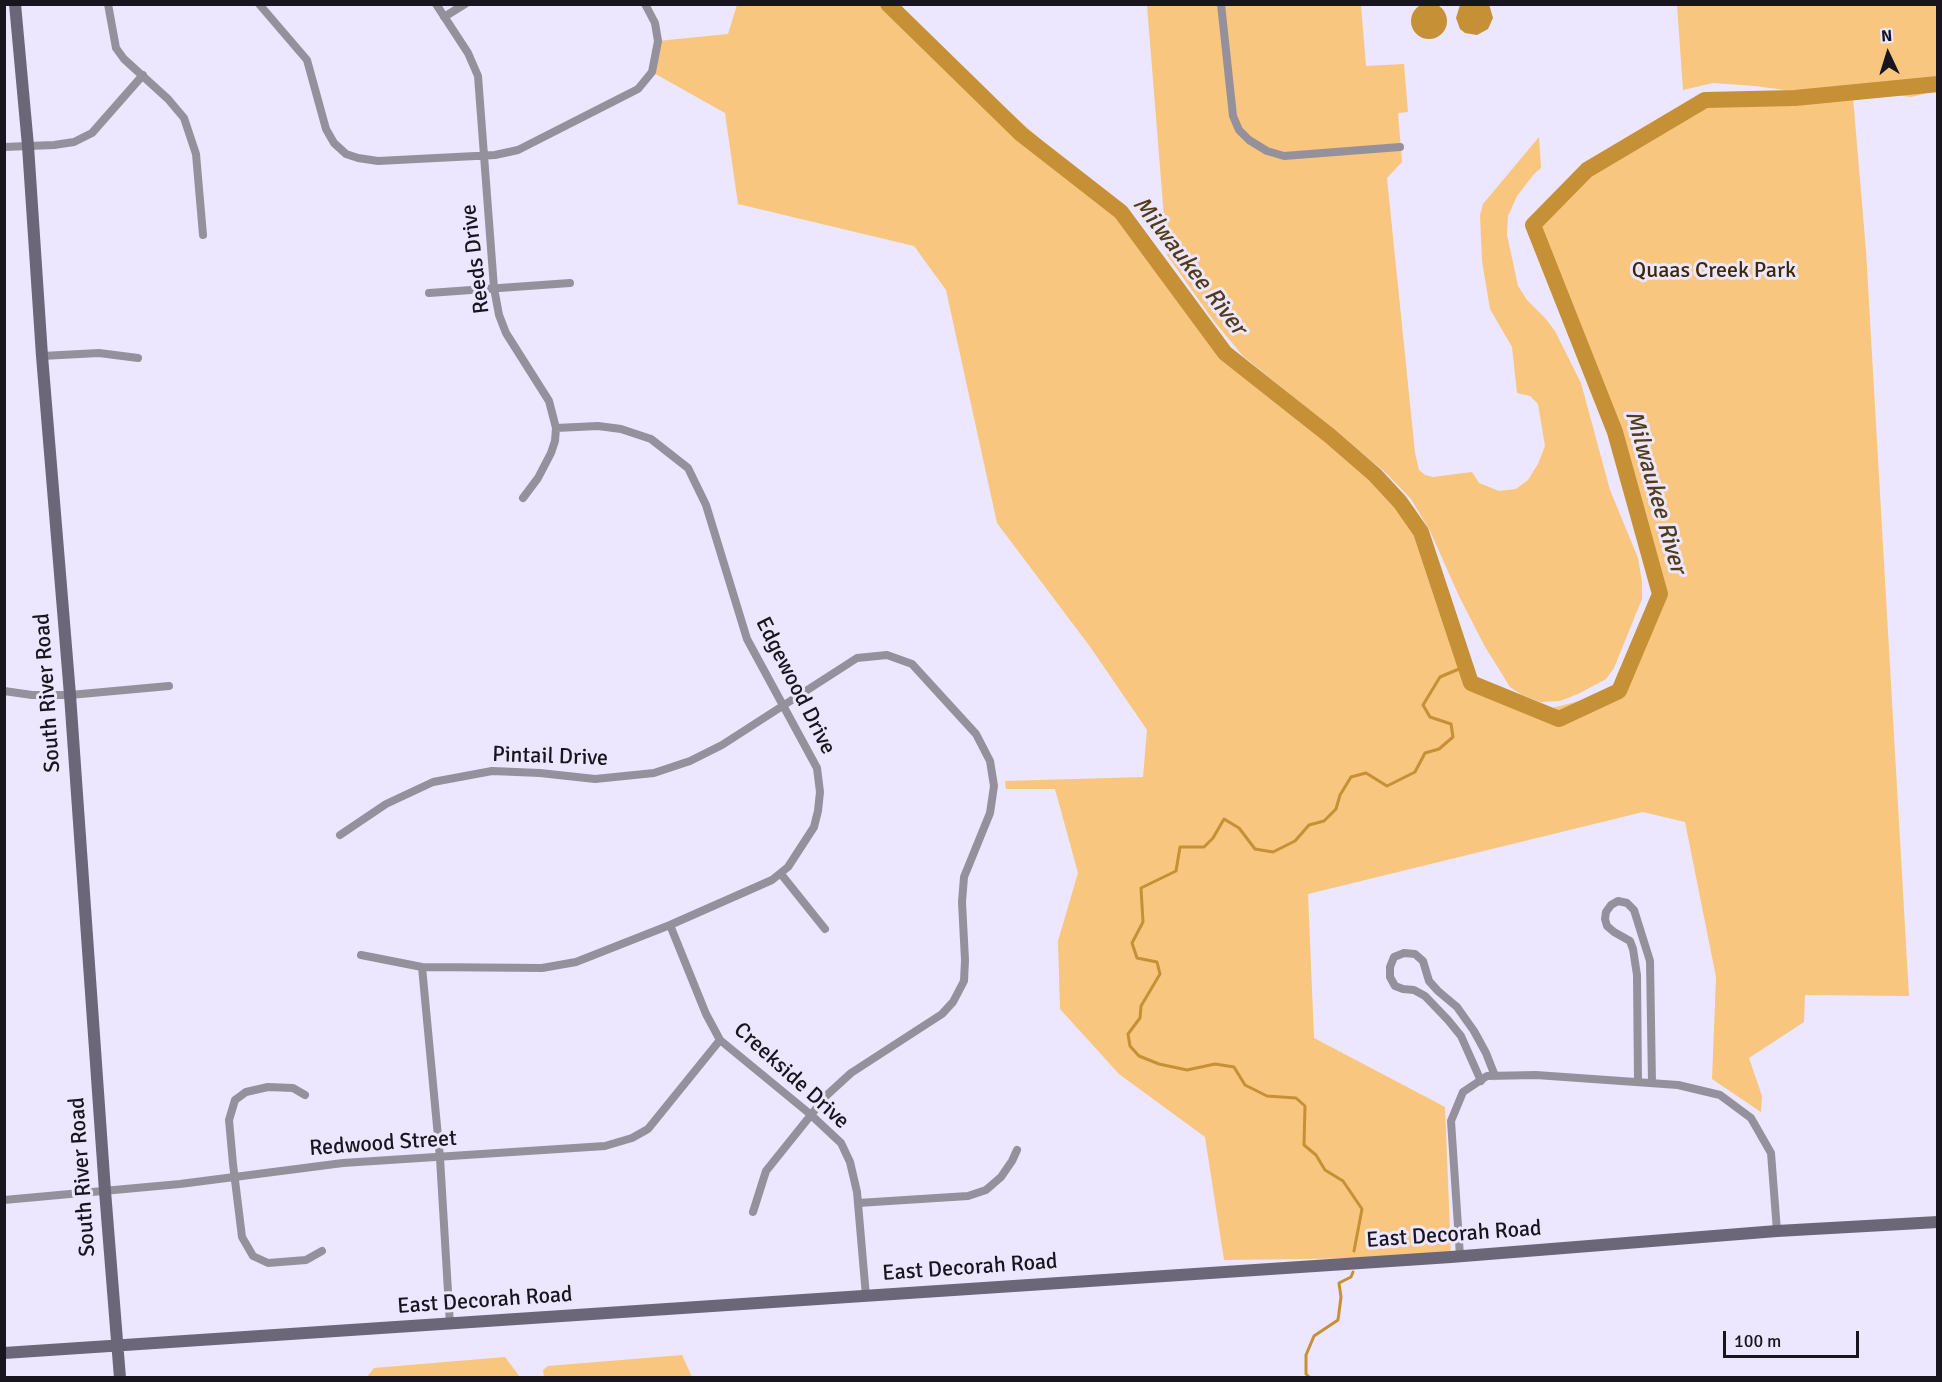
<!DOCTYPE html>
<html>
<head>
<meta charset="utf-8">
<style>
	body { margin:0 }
	#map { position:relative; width:1942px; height:1382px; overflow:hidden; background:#ece6fe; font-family:Signika,sans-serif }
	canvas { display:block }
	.frame { position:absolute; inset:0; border:6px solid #18151f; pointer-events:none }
	.north { position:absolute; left:1858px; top:24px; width:60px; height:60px; -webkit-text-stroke:4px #ece6fe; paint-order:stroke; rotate:356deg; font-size:16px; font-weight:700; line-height:24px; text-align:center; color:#18151f }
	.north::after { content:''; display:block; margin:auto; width:21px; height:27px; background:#18151f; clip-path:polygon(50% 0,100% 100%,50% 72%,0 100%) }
	.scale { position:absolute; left:1723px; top:1331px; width:136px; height:27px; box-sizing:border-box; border:3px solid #18151f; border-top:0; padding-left:8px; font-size:18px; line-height:21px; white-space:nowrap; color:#18151f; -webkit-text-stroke:4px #ece6fe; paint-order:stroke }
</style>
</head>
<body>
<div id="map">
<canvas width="1942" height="1382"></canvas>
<div class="frame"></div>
<div class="north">N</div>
<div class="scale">100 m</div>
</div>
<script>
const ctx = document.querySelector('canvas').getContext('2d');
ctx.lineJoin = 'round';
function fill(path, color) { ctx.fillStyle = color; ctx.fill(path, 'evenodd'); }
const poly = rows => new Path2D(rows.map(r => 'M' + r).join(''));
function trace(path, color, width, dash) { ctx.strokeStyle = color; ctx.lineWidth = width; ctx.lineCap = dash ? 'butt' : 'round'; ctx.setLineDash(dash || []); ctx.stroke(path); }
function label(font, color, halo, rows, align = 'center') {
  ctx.font = font + ' Signika,sans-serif'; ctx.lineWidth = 6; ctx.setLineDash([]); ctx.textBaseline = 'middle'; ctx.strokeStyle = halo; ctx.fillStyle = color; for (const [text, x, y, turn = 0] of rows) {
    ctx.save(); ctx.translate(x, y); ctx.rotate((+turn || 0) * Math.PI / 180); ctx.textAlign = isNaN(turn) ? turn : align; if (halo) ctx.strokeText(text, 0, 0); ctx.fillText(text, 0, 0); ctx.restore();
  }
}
fill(poly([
	[737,5,891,5,1121,212,1225,353,1330,436,1375,475,1400,502,1421,532,1471,682,1548,709,1618,691,1660,594,1615,432,1533,225,1587,170,1705,100,1798,95,1785,90,1755,86,1713,83,1683,90,1677,5,1937,5,1937,91,1911,97,1890,94,1853,97,1866,251,1909,996,1805,995,1804,1022,1749,1058,1762,1096,1761,1112,1712,1079,1716,977,1685,822,1643,812,1308,894,1314,1038,1445,1107,1451,1257,1224,1260,1205,1137,1119,1074,1060,1009,1058,941,1078,873,1055,789,1006,789,1005,781,1143,777,1147,730,1091,648,997,523,946,290,914,246,738,204,725,113,652,72,658,41,728,34],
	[1147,5,1361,5,1366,66,1404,64,1408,112,1398,113,1402,162,1387,178,1415,453,1419,470,1425,475,1433,477,1472,472,1479,483,1499,491,1516,489,1528,480,1538,464,1545,446,1538,404,1530,396,1517,393,1512,347,1490,309,1482,261,1480,215,1483,204,1539,137,1541,168,1534,174,1517,196,1508,216,1507,235,1518,286,1527,300,1545,318,1555,331,1581,383,1610,490,1638,558,1642,582,1642,599,1614,668,1606,679,1578,694,1560,701,1540,702,1522,695,1510,687,1484,645,1459,596,1430,531,1411,499,1385,472,1243,356,1213,320,1167,255],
	[682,1355,692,1377,544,1377,543,1370,548,1366],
	[505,1357,520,1377,367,1377,374,1368]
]), '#f8c67e');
fill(poly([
	'1411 21a18 18 0 1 1 36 0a18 18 0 1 1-36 0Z',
	[1489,4,1493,18,1488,29,1477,35,1465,33,1460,29,1456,18,1460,5]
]), '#c69036');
trace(poly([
	[1354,1251,1362,1209,1343,1181,1325,1170,1316,1155,1304,1145,1305,1106,1296,1098,1267,1096,1245,1085,1234,1067,1215,1064,1187,1070,1159,1064,1139,1056,1130,1046,1128,1034,1140,1018,1141,1006,1160,974,1157,962,1137,958,1132,943,1143,922,1141,888,1176,871,1180,847,1204,847,1213,838,1224,819,1239,828,1255,849,1273,852,1295,841,1309,825,1324,821,1336,809,1340,795,1351,777,1366,773,1387,786,1415,772,1425,753,1439,749,1453,737,1451,724,1430,717,1423,705,1440,677,1466,666],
	[1310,1378,1306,1374,1306,1355,1314,1336,1338,1320,1341,1297,1339,1283,1351,1277,1353,1272]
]), '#c69036', 3);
trace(poly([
	[888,4,1021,134,1121,212,1225,353,1330,436,1375,475,1400,502,1421,532,1471,683,1559,719,1619,691,1660,594,1615,432,1533,225,1587,170,1705,100,1795,98,1938,84]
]), '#c69036', 16);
trace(poly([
	[108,4,116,48,124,59,168,99,184,118,196,154,203,235],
	[259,4,307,60,326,129,334,143,346,154,358,158,378,161,495,155,518,150,638,89,652,72,658,41,655,23,645,4],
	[436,4,468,53,478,76,494,288,499,315,506,333,549,401,556,428,555,441,551,453,538,478,523,498],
	[1221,4,1233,116,1239,130,1249,140,1267,151,1284,156,1400,147],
	[444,17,465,4],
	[4,147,54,145,74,142,92,133,143,75],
	[429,293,570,283],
	[42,356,99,353,138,358],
	[4,691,32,695,70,695,169,686],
	[340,835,386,804,433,782,492,771,540,773,595,779,654,773,690,761,722,745,857,658,887,655,912,664,976,734,990,761,994,786,990,813,964,877,962,902,965,960,964,981,953,1002,942,1014,851,1073,827,1095,766,1171,753,1212],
	[781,874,825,929],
	[670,925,706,1014,720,1040,810,1114,841,1143,850,1162,857,1192,866,1296],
	[361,955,422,967,542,968,576,962,670,925,772,880,788,867,814,827,818,811,820,792,817,768,747,639,706,505,688,468,651,439,621,429,598,426,556,428],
	[422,967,440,1158,450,1325],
	[1481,1081,1461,1036,1448,1020,1425,996,1414,990,1403,989,1395,986,1390,977,1390,967,1394,957,1404,953,1415,954,1423,961,1429,981,1438,991,1457,1007,1474,1031,1486,1053,1495,1076],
	[1638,1082,1637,975,1633,949,1630,941,1614,932,1607,926,1605,919,1606,912,1611,905,1618,901,1627,903,1634,910,1650,961,1652,1083],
	[305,1095,293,1088,268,1087,246,1092,235,1100,229,1120,233,1164,242,1237,253,1256,268,1263,306,1260,322,1251],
	[4,1200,180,1184,343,1163,605,1146,632,1138,648,1129,720,1040],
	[858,1203,968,1196,986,1190,1001,1177,1012,1161,1017,1150],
	[1460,1256,1451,1121,1463,1092,1487,1076,1536,1075,1678,1085,1720,1095,1751,1118,1771,1153,1777,1231]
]), '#94919d', 8);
trace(poly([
	[15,4,28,146,42,356,70,695,105,1191,120,1378],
	[4,1353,1451,1257,1777,1231,1938,1222]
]), '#6b6678', 12);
label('22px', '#18151f', '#ece6fe', [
	["Reeds Drive",476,259,-97],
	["Edgewood Drive",795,686,63],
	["South River Road",48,693,-94],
	["Pintail Drive",550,757,2],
	["Creekside Drive",791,1076,42],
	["Redwood Street",383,1144,-4],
	["South River Road",83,1177,-94],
	["East Decorah Road",1454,1235,-4],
	["East Decorah Road",970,1268,-4],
	["East Decorah Road",485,1301,-4]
]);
label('22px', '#3e2801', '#ece6fe', [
	["Quaas Creek Park",1714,271]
]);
label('italic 24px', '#523b17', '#ece6fe', [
	["Milwaukee River",1189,266,52],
	["Milwaukee River",1655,492,74]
]);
</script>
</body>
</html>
